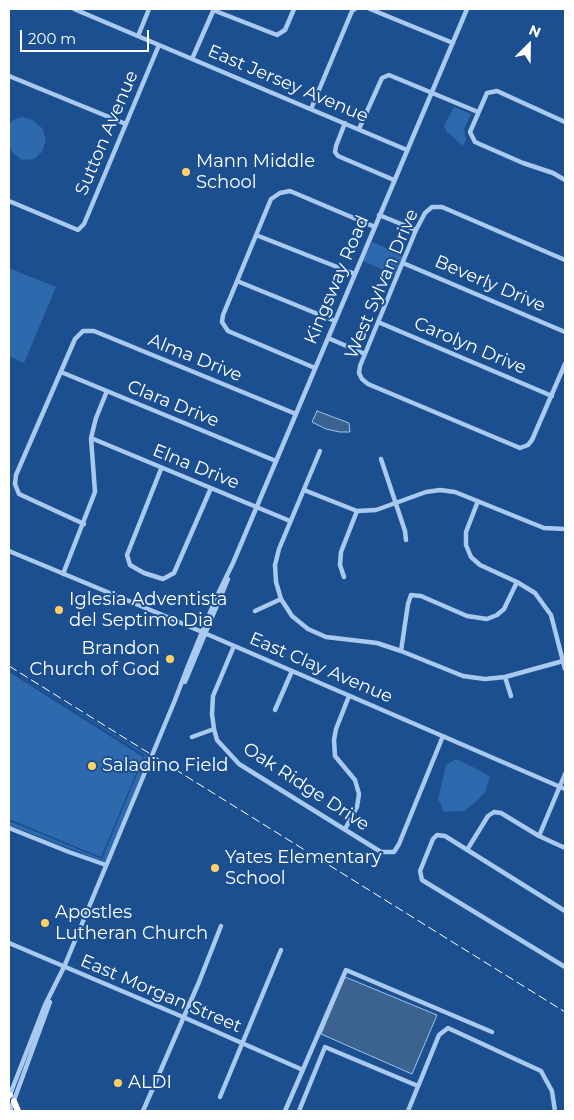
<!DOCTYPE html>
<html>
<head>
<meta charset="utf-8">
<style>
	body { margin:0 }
	#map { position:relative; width:574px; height:1120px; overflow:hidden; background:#1b4f8f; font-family:Montserrat,sans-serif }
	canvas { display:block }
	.frame { position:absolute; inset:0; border:10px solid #fff; pointer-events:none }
	.north { position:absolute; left:504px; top:20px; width:50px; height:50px; -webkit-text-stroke:4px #1b4f8f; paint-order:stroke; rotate:23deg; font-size:14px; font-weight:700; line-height:20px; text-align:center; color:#fff }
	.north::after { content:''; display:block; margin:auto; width:18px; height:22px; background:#fff; clip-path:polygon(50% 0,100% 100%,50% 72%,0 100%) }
	.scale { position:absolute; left:20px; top:30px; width:129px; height:22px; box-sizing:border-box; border:2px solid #fff; border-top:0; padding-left:6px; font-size:15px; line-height:18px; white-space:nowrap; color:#fff; -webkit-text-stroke:4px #1b4f8f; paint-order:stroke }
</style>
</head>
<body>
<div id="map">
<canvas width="574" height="1120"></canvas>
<div class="frame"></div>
<div class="north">N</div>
<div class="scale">200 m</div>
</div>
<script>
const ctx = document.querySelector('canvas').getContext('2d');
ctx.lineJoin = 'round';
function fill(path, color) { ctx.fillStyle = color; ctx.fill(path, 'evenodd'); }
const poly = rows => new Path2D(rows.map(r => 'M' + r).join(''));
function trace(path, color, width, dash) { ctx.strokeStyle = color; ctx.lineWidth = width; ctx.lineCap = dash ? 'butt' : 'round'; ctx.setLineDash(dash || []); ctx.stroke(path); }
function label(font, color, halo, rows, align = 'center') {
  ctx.font = font + ' Montserrat,sans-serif'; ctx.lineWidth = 4; ctx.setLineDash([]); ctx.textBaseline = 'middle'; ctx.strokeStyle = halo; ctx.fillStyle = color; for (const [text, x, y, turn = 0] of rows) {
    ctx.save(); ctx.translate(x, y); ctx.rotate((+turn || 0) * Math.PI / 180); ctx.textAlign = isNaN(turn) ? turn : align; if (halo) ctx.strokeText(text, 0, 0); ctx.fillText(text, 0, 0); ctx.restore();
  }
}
fill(poly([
	[454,107,471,114,464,129,466,140,463,146,447,132,444,126],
	[22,117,32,120,42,128,46,139,42,152,34,159,22,160,12,152,9,146,9,124,15,119],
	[372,242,403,256,395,275,363,261],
	[9,268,56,287,24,363,9,356],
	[9,669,149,756,105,862,9,825,9,821,102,859,145,755],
	[9,672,143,757,101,857,9,819],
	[456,759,479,770,490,777,485,792,473,804,464,811,444,812,438,799,446,765]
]), '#2e69ad');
const water = poly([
	[317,411,349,423,350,432,340,432,326,429,312,422,317,411],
	[345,977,437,1015,412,1074,321,1034,345,977]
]);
fill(water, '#3c6290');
trace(water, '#9cc4f0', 1);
trace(poly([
	[74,9,407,150],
	[370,9,453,43],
	[213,10,277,35,285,30,294,9],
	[138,36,149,9],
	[192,59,214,9],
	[9,76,126,124],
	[311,109,352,11,355,9],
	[565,122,497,91,487,93,470,132,475,142,523,163,553,173,565,180],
	[345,123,336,146,335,152,338,156,394,180],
	[359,129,382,78,389,75,478,112],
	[9,201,78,230,84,224,159,45],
	[379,215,416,230],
	[256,235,355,274],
	[565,260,442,207,432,207,425,213,416,230,360,366,359,373,362,379,368,384,520,448,528,445,532,440,565,364],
	[403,263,565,332],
	[237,281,335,321],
	[378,322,552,396],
	[328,338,365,354],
	[315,368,228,331,222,322,223,315,271,199,280,193,290,191,375,227],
	[61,372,276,461],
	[91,438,290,521],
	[320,451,279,549,275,565,276,582,281,599,292,616,308,629,326,637,377,643,401,651,463,676,485,679,505,677,563,661],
	[381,459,405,531,406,540],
	[161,469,127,555,130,565,144,573,163,579,174,573,211,488],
	[304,490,357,511,376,510,426,492,440,490,455,492,544,528,565,529],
	[478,501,466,532,466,545,471,557,480,565,517,582,535,593,551,615,565,669],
	[84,524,19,494,15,484,16,475,75,339,83,331,94,331,296,414],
	[9,551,172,619,565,789],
	[63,574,95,492,91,438,96,418,107,391],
	[344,577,340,565,341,552,357,511],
	[255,611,281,599],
	[234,646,213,696,212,714,214,729,217,740,239,764,381,852,394,852,399,844,443,736],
	[401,651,408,604,411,595,421,596,467,616,487,619,497,615,504,609,517,582],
	[505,677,511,696],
	[185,682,228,579],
	[275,710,292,671],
	[192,737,214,729],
	[9,828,69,852,106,865],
	[345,829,357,807,359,794,355,780,335,756,334,740,336,729,349,696],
	[539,836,565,774],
	[467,850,488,816,494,812,501,813,539,836,565,848],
	[565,911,445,836,437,835,433,839,420,871,422,880,565,967],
	[9,943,183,1017,303,1070],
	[9,1097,45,1005,64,967,175,700,188,666,216,598,233,563,467,9],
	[220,1097,281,950],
	[10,1111,50,1002],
	[143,1111,199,982,221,926],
	[285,1111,346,970,492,1032],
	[299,1111,325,1047,418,1086],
	[408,1111,439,1035,448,1028,541,1071,552,1091,555,1111]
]), '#a9c9ee', 4.5);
trace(poly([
	[9,1095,10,1095],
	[14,1101,18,1111]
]), '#fff', 6);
trace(poly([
	[9,666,565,1012]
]), '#fff', 1, [9, 4]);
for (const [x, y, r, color] of [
	[186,172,5,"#ffd166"],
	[59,610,5,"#ffd166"],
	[170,659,5,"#ffd166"],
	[92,766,5,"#ffd166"],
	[215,868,5,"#ffd166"],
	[45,923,5,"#ffd166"],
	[118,1083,5,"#ffd166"]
]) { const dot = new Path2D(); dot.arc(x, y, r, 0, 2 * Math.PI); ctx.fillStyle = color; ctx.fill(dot); trace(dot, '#1b4f8f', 2); }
label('18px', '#fff', '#1b4f8f', [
	["East Jersey Avenue",288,84,23],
	["Sutton Avenue",107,133,-67],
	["Kingsway Road",337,280,-67],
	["West Sylvan Drive",382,284,-67],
	["Beverly Drive",490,284,23],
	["Carolyn Drive",470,346,23],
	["Alma Drive",195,358,22],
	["Clara Drive",173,404,22],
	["Elna Drive",196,467,22],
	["East Clay Avenue",321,668,23],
	["Oak Ridge Drive",306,787,33],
	["East Morgan Street",161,994,23]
]);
label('18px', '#fff', '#1b4f8f', [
	["Mann Middle",196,162],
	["School",196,183],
	["Iglesia Adventista",69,600],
	["del Septimo Dia",69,621],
	["Brandon",160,649,"right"],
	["Church of God",160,670,"right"],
	["Saladino Field",102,766],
	["Yates Elementary",225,858],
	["School",225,879],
	["Apostles",55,913],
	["Lutheran Church",55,934],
	["ALDI",128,1083]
], 'left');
</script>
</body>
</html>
